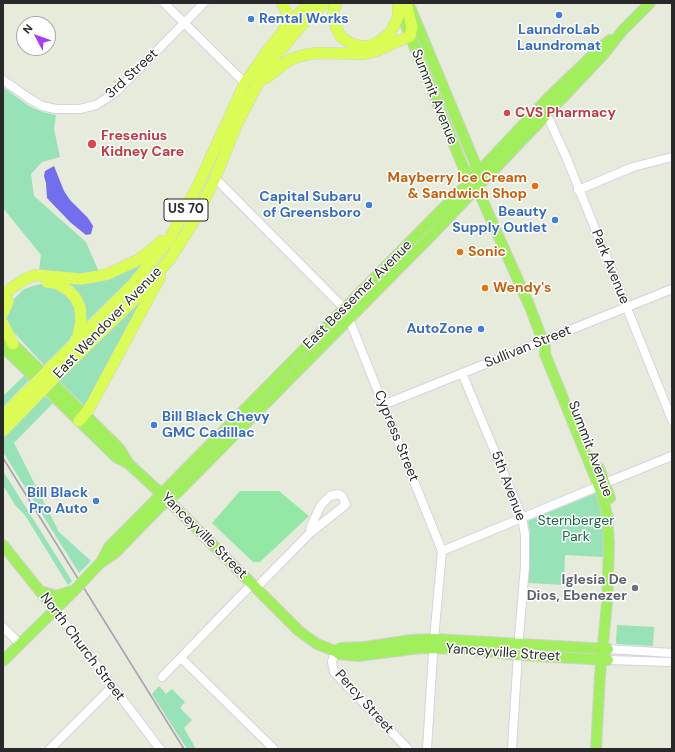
<!DOCTYPE html>
<html>
<head>
<meta charset="utf-8">
<style>
	body { margin:0 }
	#map { position:relative; width:675px; height:752px; overflow:hidden; background:#e6ebdb; font-family:"DM Sans",sans-serif }
	canvas { display:block }
	.frame { position:absolute; inset:0; border:4px solid #292929; pointer-events:none }
	.north { position:absolute; left:16px; top:16px; width:40px; height:40px; box-sizing:border-box; background:#fff; border:1px solid #a9a9a9; border-radius:50%; rotate:311deg; font-size:11px; font-weight:700; line-height:16px; text-align:center; color:#292929 }
	.north::after { content:''; display:block; margin:auto; width:14px; height:18px; background:#a83bf8; clip-path:polygon(50% 0,100% 100%,50% 72%,0 100%) }
</style>
</head>
<body>
<div id="map">
<canvas width="675" height="752"></canvas>
<div class="frame"></div>
<div class="north">N</div>
</div>
<script>
const ctx = document.querySelector('canvas').getContext('2d');
ctx.lineJoin = 'round';
function fill(path, color) { ctx.fillStyle = color; ctx.fill(path, 'evenodd'); }
const poly = rows => new Path2D(rows.map(r => 'M' + r).join(''));
function trace(path, color, width, dash) { ctx.strokeStyle = color; ctx.lineWidth = width; ctx.lineCap = dash ? 'butt' : 'round'; ctx.setLineDash(dash || []); ctx.stroke(path); }
function label(font, color, halo, rows, align = 'center') {
  ctx.font = font + ' "DM Sans",sans-serif'; ctx.lineWidth = 3; ctx.setLineDash([]); ctx.textBaseline = 'middle'; ctx.strokeStyle = halo; ctx.fillStyle = color; for (const [text, x, y, turn = 0] of rows) {
    ctx.save(); ctx.translate(x, y); ctx.rotate((+turn || 0) * Math.PI / 180); ctx.textAlign = isNaN(turn) ? turn : align; if (halo) ctx.strokeText(text, 0, 0); ctx.fillText(text, 0, 0); ctx.restore();
  }
}
fill(poly([
	[3,87,29,106,42,112,56,115,54,129,60,157,42,162,31,174,34,196,86,242,99,272,87,274,39,271,41,255,3,208],
	[150,256,130,279,82,326,83,319,60,280,71,282],
	[42,284,52,286,68,296,74,304,76,321,75,330,69,340,44,365,7,325,6,316,13,300,24,289,33,286],
	[152,285,85,406,59,381],
	[25,375,29,380,3,407,3,396],
	[44,396,53,403,14,443,59,532,91,561,79,573,3,452,3,438],
	[3,471,72,581,68,585,25,515,15,505,3,485],
	[596,493,602,516,603,529,603,557,565,555,564,585,528,583,530,532,528,521],
	[617,625,654,627,653,646,617,644,616,642],
	[159,686,166,694,172,689,185,702,180,708,192,720,184,728,196,749,187,749,152,694]
]), '#97e2b7');
fill(poly([
	[240,491,279,491,309,516,260,562,253,562,212,523]
]), '#93e9a3');
fill(poly([
	[54,166,64,191,70,200,88,218,93,226,91,234,86,235,70,222,47,198,46,183,44,176,45,171]
]), '#726eed');
const minor = poly([
	[164,3,245,83],
	[3,80,30,99,42,106,56,109,80,109,96,105,116,92,204,3],
	[547,115,567,159,672,420],
	[215,178,345,309,442,551,434,639,427,749],
	[578,190,633,167,672,157],
	[462,373,522,517,525,535,525,566,519,637,512,749],
	[383,405,672,289],
	[605,483,672,456],
	[338,494,342,496,346,504,344,506,310,533,311,526,321,505,330,496,338,494],
	[442,551,599,486],
	[256,588,310,533],
	[55,610,160,749],
	[3,627,20,644],
	[608,649,672,653],
	[335,651,332,662,334,672,408,749],
	[181,658,274,749],
	[608,660,672,662],
	[162,677,252,584],
	[50,749,112,687]
]);
const major = poly([
	[398,6,466,174,477,188,530,307,545,347,545,354,602,494,607,515,609,545,607,603,600,675,596,749],
	[410,7,475,163,477,178],
	[7,338,119,448,129,464],
	[3,347,116,457,129,464,168,500,299,631,317,644,335,651,339,654,348,655,358,656,421,648,465,649,518,655,608,660],
	[599,468,610,498],
	[3,545,55,610],
	[102,560,109,547,471,180,550,96,601,47,610,40],
	[86,578,99,564,115,553,160,507,178,492,430,237,587,72,603,55,623,30,650,3],
	[40,591,56,596,72,591],
	[335,651,341,648,365,647,411,640,434,639,608,649],
	[3,661,74,591]
]);
const highway = poly([
	[282,3,287,12,284,30],
	[337,3,334,8,333,19,336,27,341,37,350,43,359,46,370,46,380,41,391,32,398,17,398,6],
	[266,78,291,59,304,55,317,53,363,54,376,51,410,36,412,27,406,3],
	[47,282,56,283,68,290,75,297,80,307,81,322,77,341],
	[3,297,13,287,25,279,36,275,80,279,94,277,108,274,138,260,154,248,161,241],
	[3,313,8,302],
	[3,324,13,344],
	[53,365,133,284,169,240,198,185,245,83,265,54,284,30,309,3],
	[60,372,137,297,170,259,196,218,215,178,237,124,256,87,275,57,300,27,324,3],
	[3,416,27,392],
	[79,421,89,409,160,277],
	[3,431,34,399]
]);
trace(minor, '#dad0e2', 10);
trace(major, '#d0d0d0', 12);
trace(highway, '#d0d0d0', 12);
trace(minor, '#fff', 8);
trace(major, '#a1ef5c', 10);
trace(highway, '#dbfc55', 11);
trace(poly([
	[3,458,184,749]
]), '#ab9eb3', 1.5);
const majorBridge = poly([
	[74,591,86,578]
]);
const highwayBridge = poly([
	[27,392,53,365],
	[34,399,60,372]
]);
trace(majorBridge, '#d0d0d0', 12, []);
trace(highwayBridge, '#d0d0d0', 12, []);
trace(majorBridge, '#a1ef5c', 10);
trace(highwayBridge, '#dbfc55', 11);
for (const [x, y, r, color] of [
	[559,15,4,"#3f7fe0"],
	[251,19,4,"#3f7fe0"],
	[507,113,4,"#e0444e"],
	[92,144,5,"#e0444e"],
	[535,186,4,"#e8710a"],
	[369,205,4,"#3f7fe0"],
	[555,220,4,"#3f7fe0"],
	[460,252,4,"#e8710a"],
	[485,288,4,"#e8710a"],
	[481,329,4,"#3f7fe0"],
	[154,425,4,"#3f7fe0"],
	[96,501,4,"#3f7fe0"],
	[635,588,4,"#6b7280"]
]) { const dot = new Path2D(); dot.arc(x, y, r, 0, 2 * Math.PI); ctx.fillStyle = color; ctx.fill(dot); trace(dot, '#fff', 1.5); }
for (const [x, y, w] of [
	[186,210,44]
]) { const box = new Path2D(); box.roundRect(x - w / 2, y - 11, w, 22, 3); ctx.fillStyle = '#fff'; ctx.fill(box); trace(box, '#292929', 1); }
label('bold 13px', '#292929', null, [
	["US 70",186,210]
]);
label('bold 14px', '#366cbe', '#fff', [
	["Rental Works",259,19,"left"],
	["LaundroLab",559,30,"center"],
	["Laundromat",559,46,"center"],
	["Capital Subaru",361,197],
	["of Greensboro",361,213],
	["Beauty",547,212],
	["Supply Outlet",547,228],
	["AutoZone",473,329],
	["Bill Black Chevy",162,417,"left"],
	["GMC Cadillac",162,433,"left"],
	["Bill Black",88,493],
	["Pro Auto",88,509]
], 'right');
label('14px', '#292929', '#fff', [
	["3rd Street",132,74,-43],
	["Summit Avenue",434,97,68],
	["Park Avenue",610,267,68],
	["East Bessemer Avenue",358,295,-45],
	["East Wendover Avenue",108,323,-46],
	["Sullivan Street",528,347,-22],
	["Cypress Street",396,436,68],
	["Summit Avenue",590,449,69],
	["5th Avenue",508,486,69],
	["Yanceyville Street",204,536,45],
	["North Church Street",82,647,53],
	["Yanceyville Street",503,653,4],
	["Percy Street",364,702,48]
]);
label('bold 14px', '#be3a42', '#fff', [
	["CVS Pharmacy",515,113],
	["Fresenius",101,136],
	["Kidney Care",101,152]
], 'left');
label('bold 14px', '#c56008', '#fff', [
	["Mayberry Ice Cream",527,178,"right"],
	["& Sandwich Shop",527,194,"right"],
	["Sonic",468,252],
	["Wendy's",493,288]
], 'left');
label('14px', '#1a6544', '#fff', [
	["Sternberger",576,521],
	["Park",576,537]
]);
label('bold 14px', '#5b616d', '#fff', [
	["Iglesia De",627,580],
	["Dios, Ebenezer",627,596]
], 'right');
</script>
</body>
</html>
